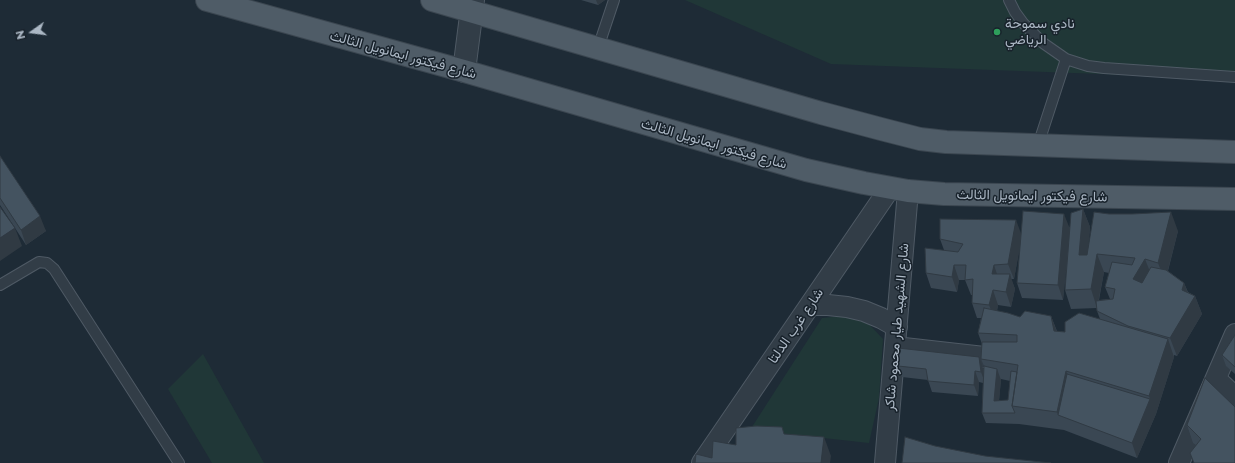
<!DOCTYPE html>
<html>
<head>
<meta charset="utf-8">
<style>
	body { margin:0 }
	#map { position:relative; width:1235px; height:463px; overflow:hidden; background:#1e2b36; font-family:Montserrat,sans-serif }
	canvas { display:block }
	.north { position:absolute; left:12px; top:12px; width:40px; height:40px; -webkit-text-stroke:3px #18222b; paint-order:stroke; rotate:256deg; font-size:11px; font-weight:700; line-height:16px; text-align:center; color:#abb7c4 }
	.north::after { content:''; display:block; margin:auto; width:14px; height:18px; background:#abb7c4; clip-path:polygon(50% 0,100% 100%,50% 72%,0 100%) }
</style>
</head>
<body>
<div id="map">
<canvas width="1235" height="463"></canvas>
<div class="north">N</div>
</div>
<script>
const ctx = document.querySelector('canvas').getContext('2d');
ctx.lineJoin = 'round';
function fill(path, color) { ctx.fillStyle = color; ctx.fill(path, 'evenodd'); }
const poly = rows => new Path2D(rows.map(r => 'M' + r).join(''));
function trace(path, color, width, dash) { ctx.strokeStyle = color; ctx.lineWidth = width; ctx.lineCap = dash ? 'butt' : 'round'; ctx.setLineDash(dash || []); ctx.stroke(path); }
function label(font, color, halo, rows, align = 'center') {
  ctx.font = font + ' Montserrat,Vazirmatn,sans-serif'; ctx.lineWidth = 3; ctx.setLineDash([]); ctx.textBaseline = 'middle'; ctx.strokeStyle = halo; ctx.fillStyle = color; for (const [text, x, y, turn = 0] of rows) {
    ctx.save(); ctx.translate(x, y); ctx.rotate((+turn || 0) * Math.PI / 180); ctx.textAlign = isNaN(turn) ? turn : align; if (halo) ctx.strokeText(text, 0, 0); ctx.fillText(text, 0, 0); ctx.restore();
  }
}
fill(poly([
	[685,0,1235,0,1235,79,831,64],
	[843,316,865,320,883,339,879,398,869,443,750,430,822,318],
	[203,354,264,463,212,463,168,389]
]), '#203737');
const service = poly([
	[1009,0,1015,12,1023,23,1043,43,1066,59,1038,145],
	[598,48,614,0],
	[1066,59,1088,66,1104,68,1235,77],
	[0,285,39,262,47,263,54,269,179,463]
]);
const minor = poly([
	[810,305,828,305,847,307,864,311,881,318,897,327],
	[895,347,984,357],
	[1216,379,1235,397],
	[702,463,890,188],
	[885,463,908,191],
	[1179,463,1235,334]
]);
const tertiary = poly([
	[464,71,473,0]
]);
const primary = poly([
	[207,0,464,71,806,170,864,183,908,191,944,194,1235,199],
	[432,0,821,113,881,129,920,139,946,142,1235,152]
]);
trace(service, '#4f5a65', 12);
trace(minor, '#4f5a65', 22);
trace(tertiary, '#4f5a65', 24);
trace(primary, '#3b4650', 24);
trace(service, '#323d47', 10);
trace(minor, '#323d47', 20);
trace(tertiary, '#323d47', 22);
trace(primary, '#4f5c67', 22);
fill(poly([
	[581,0,605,0,598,5],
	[0,156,46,231,26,245,15,228,22,246,15,228,0,205],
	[1083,209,1090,227,1088,250,1178,231,1168,271,1184,283,1188,292,1195,296,1202,314,1177,356,1174,355,1174,357,1156,414,1137,458,1064,430,1019,424,986,423,982,413,983,383,979,382,978,396,932,392,928,380,902,377,898,366,983,368,983,370,984,366,981,359,982,344,978,333,981,318,977,318,972,303,972,295,971,295,965,280,959,280,957,292,931,288,926,273,944,250,940,239,1021,235,1069,228],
	[1021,240,1017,283,1022,298,1063,300,1067,259,1065,290,1071,309,1097,308,1097,311,1100,319,1065,332,1057,331,1051,316,1020,317,997,311,998,305,1011,307,1015,289,1011,279,1014,279],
	[1104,272,1109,273,1105,287,1110,299,1099,300],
	[1001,379,1010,381,1008,400,999,400],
	[1235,335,1235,374,1226,366,1222,355],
	[1235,407,1196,445,1193,443,1187,425]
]), '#3a4753');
fill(poly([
	[596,0,605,0,598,5],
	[1083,209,1090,227,1086,273,1079,255],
	[1171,212,1178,231,1165,281,1158,263],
	[1064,214,1070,229,1063,300,1058,285],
	[40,216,46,231,26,245,21,230],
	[1016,220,1022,236,1014,279,1008,264],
	[15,228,22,246,0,261,0,238],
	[1097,254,1104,272,1097,308,1091,289],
	[1145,259,1152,277,1140,298,1133,279],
	[954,265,959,280,957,292,952,277],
	[994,265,999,280,992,274],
	[1010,274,1015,289,1011,307,1006,292],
	[1184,283,1191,301,1195,296,1202,314,1177,356,1170,338],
	[993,290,998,305,995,320,989,305],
	[1051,316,1058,335,1054,331],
	[1168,339,1174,357,1156,414,1137,458,1132,443,1150,399,1149,396],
	[979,357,983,368,985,383,981,372],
	[997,369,1001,380,998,412,994,401],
	[975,371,979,382,978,396,974,385],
	[1066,371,1073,389,1058,415,1057,412],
	[824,437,831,456,830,463,821,463]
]), '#303a43');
const building = poly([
	[0,156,40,216,21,230,0,198,0,156],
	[0,207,15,228,0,238,0,207],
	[1083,209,1079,255,1087,255,1094,212,1109,214,1132,214,1171,212,1158,263,1145,259,1133,279,1142,283,1151,267,1166,270,1184,283,1182,290,1195,296,1170,338,1128,326,1097,311,1096,301,1113,299,1115,289,1105,287,1112,262,1132,265,1135,258,1097,254,1091,289,1065,290,1071,213,1083,209],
	[1023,211,1064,214,1058,285,1017,283,1023,211],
	[940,219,1016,220,1008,264,994,265,992,274,1010,274,1006,292,993,290,989,305,972,303,973,279,965,280,966,265,954,265,952,277,926,273,925,248,958,252,963,244,940,239,940,219],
	[984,308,1008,313,1020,317,1025,311,1051,316,1054,331,1065,332,1065,322,1079,313,1168,339,1149,396,1066,371,1057,412,1012,406,1018,365,981,359,982,342,1017,342,1017,335,978,333,984,308],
	[1235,335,1235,367,1222,355,1235,335],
	[898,348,979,357,981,372,975,371,974,385,928,381,926,369,898,366,898,348],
	[984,366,997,369,994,401,1008,400,1011,371,1017,372,1012,406,1015,413,982,413,984,366],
	[1067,374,1150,399,1132,443,1058,415,1067,374],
	[1205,378,1235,407,1235,463,1194,463,1190,453,1201,439,1187,425,1205,378],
	[756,426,782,427,784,434,824,437,821,463,695,463,696,454,712,458,713,441,736,445,736,428,756,426],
	[905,437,935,446,985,456,1051,463,902,463,905,437]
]);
fill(building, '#445360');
trace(building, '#303a43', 1);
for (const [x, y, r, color] of [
	[997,32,4,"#2e9e5b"]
]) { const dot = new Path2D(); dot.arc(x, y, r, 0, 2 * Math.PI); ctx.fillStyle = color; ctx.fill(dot); trace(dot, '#18222b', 1.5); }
label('14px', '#abb7c4', '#18222b', [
	["نادي سموحة",1005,24],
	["الرياضي",1005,40]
], 'left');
label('14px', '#abb7c4', '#18222b', [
	["شارع فيكتور ايمانويل الثالث",403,55,15],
	["شارع فيكتور ايمانويل الثالث",714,144,16],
	["شارع فيكتور ايمانويل الثالث",1032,196,1],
	["شارع غرب الدلتا",796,326,-56],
	["شارع الشهيد طيار محمود شاكر",897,327,-85]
]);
</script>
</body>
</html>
